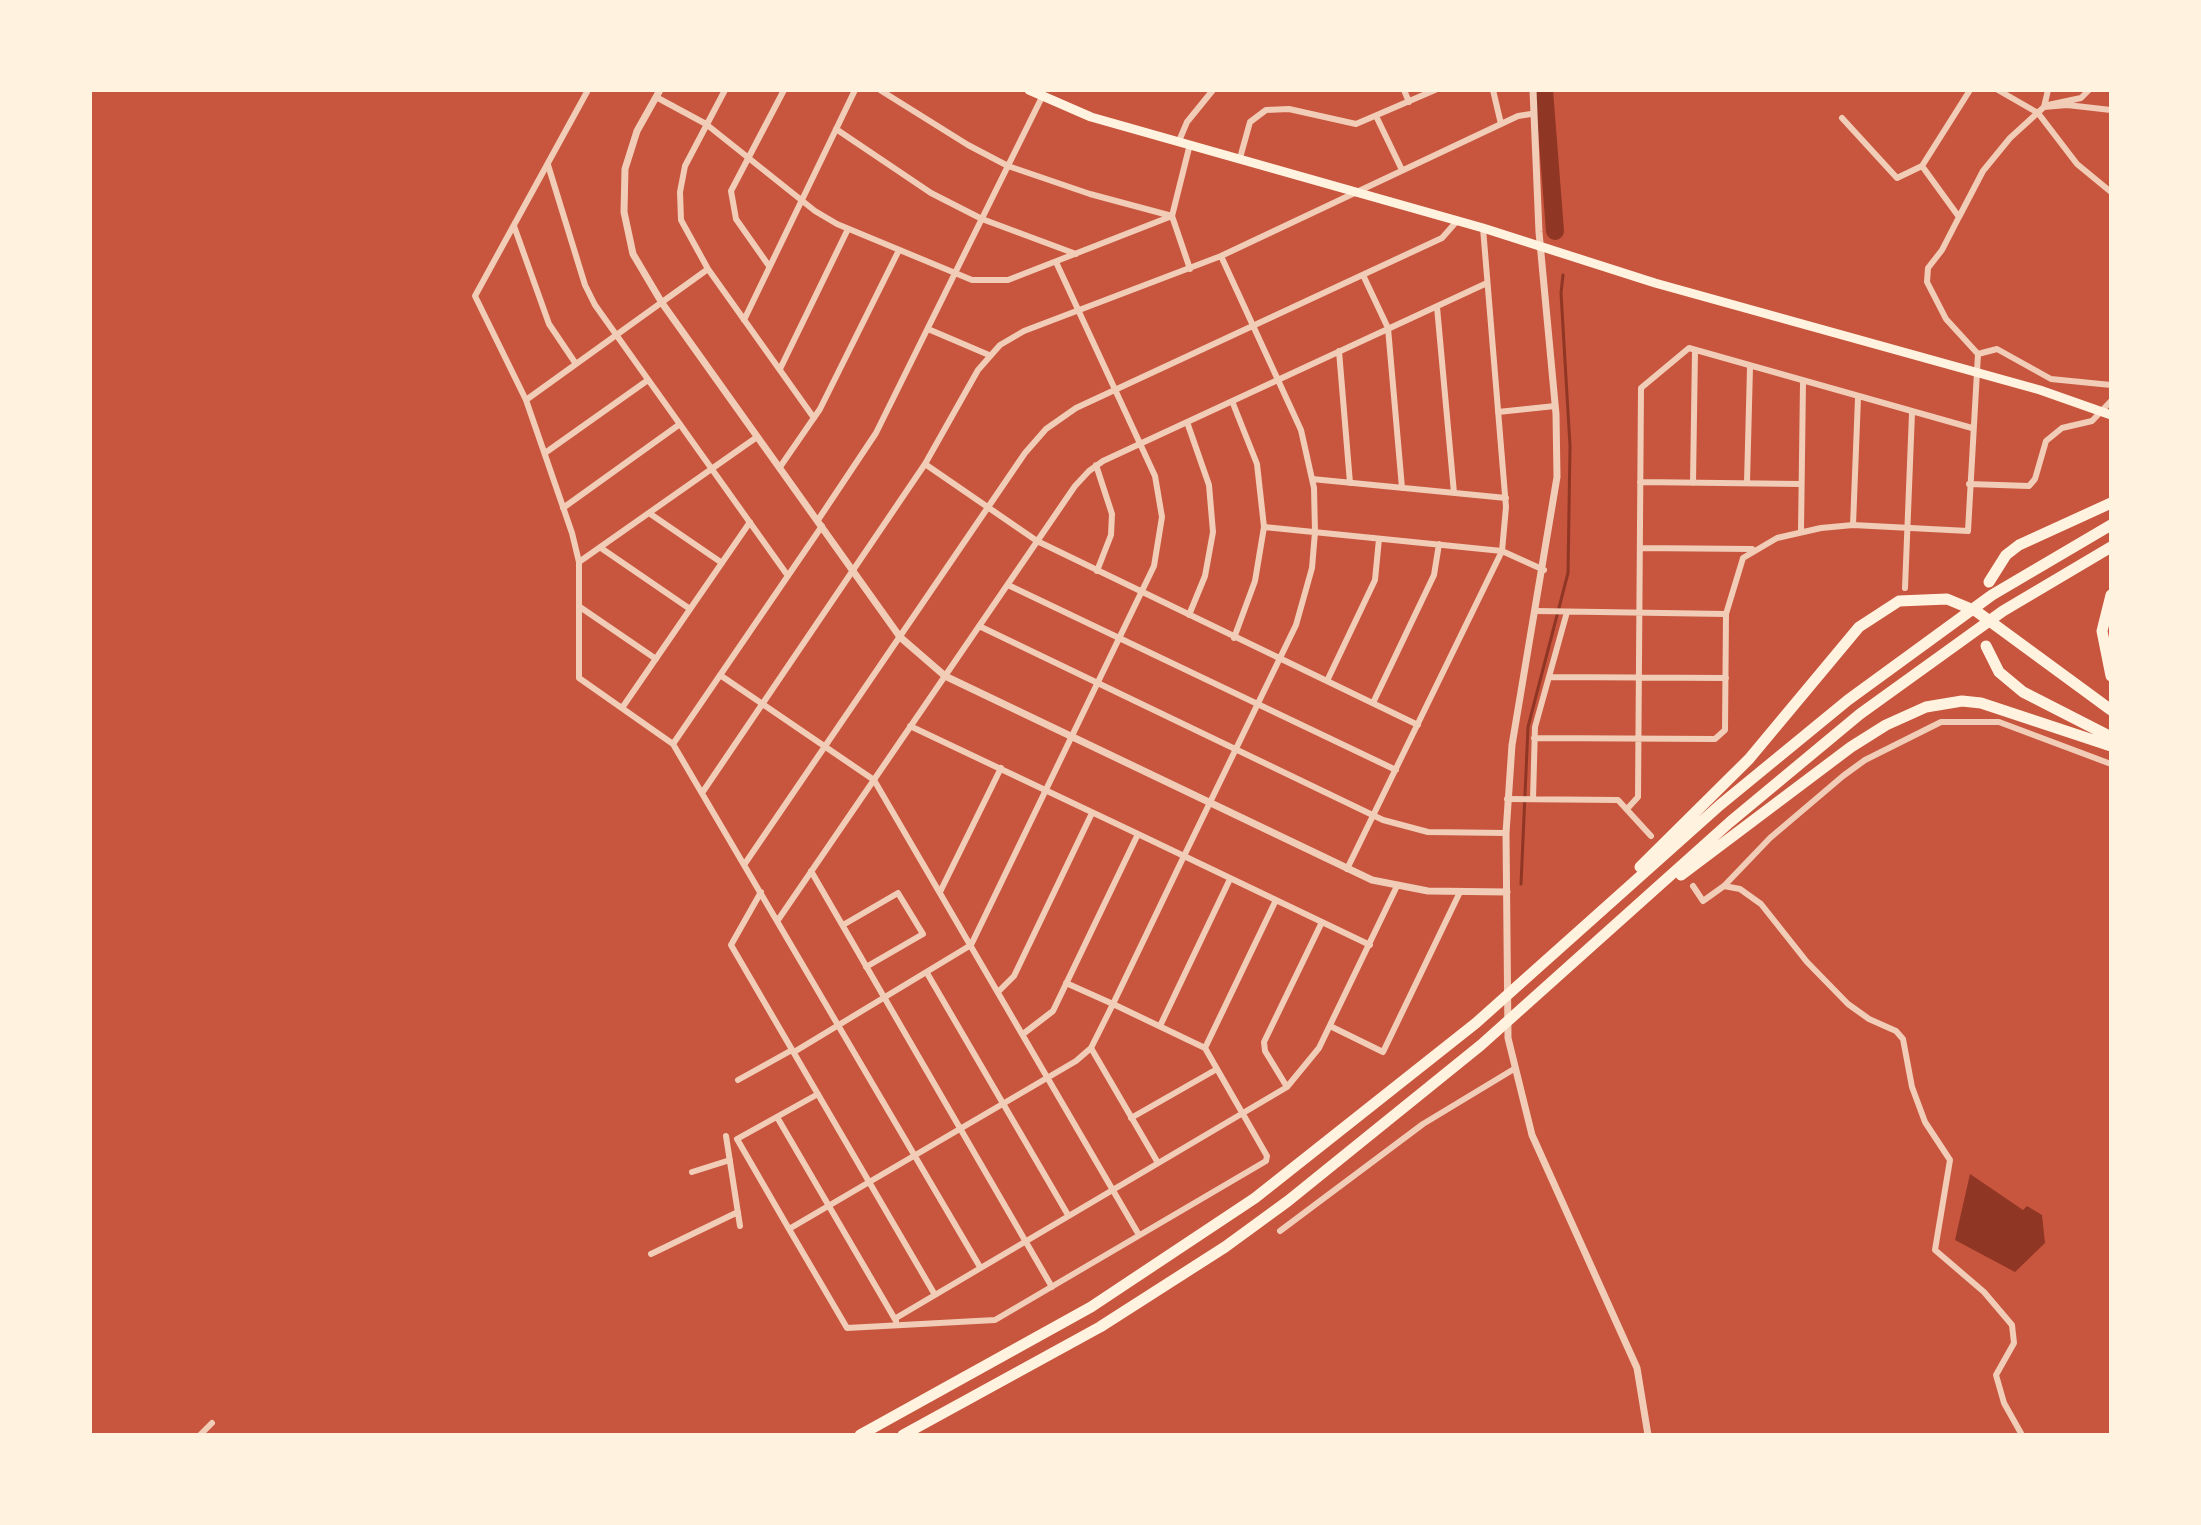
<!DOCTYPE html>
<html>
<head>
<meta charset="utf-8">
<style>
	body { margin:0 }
	#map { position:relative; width:2201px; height:1525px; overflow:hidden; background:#c8553d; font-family:Quicksand,sans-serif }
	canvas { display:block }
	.frame { position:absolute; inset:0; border:92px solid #fff3e0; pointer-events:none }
</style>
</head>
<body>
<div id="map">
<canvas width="2201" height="1525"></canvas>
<div class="frame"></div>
</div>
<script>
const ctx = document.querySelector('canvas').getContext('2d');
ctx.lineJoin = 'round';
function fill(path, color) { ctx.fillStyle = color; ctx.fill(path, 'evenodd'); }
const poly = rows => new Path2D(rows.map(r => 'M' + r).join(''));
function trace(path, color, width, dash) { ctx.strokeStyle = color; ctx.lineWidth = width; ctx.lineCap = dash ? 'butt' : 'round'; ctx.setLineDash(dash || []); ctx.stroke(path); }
fill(poly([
	[1970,1174,2023,1210,2027,1206,2042,1215,2045,1243,2015,1272,1955,1240]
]), '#8f3625');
trace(poly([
	[1521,884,1528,727,1568,573,1570,446,1561,293,1563,275]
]), '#8f3625', 3);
trace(poly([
	[1544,90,1555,231]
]), '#8f3625', 18);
trace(poly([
	[588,90,475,296,526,400,572,533,579,562,579,678,673,744,980,1267],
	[725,90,685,166,680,192,681,220,708,269,814,418],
	[880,90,968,145,1008,166,1090,194,1172,216],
	[1404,90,1409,102],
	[1493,90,1501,124],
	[1998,90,2038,113,2077,164,2111,192],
	[656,97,706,124,815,211,837,224,972,280,1008,280,1172,216],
	[2048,105,2081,98,2089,90],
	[2044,107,2067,105,2111,110],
	[1377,118,1402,170],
	[1842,118,1897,178,1922,166],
	[836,129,931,193,982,219,1076,254],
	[1179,141,1187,122,1213,90],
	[1190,144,1172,216,1190,269],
	[1240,158,1250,122,1266,110,1289,109,1356,124,1435,90],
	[548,165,585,285,595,305,788,576],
	[1959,217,1983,171,2010,138,2044,107,2048,90],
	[514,226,549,324,576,364],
	[1221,256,1301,430,1314,488,1315,532,1312,568,1296,625,1184,856,1370,945],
	[769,266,736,219,731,191,784,90],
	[1363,275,1388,328,1402,488],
	[1437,307,1454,493],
	[744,320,855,90],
	[928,329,989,355],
	[1339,351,1350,483],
	[1978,354,1997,349,2051,379,2111,385],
	[780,369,848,229],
	[526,400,708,269],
	[1232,401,1257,464,1264,527,1255,581,1234,638],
	[1498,412,1555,406],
	[1187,422,1209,485,1213,532,1205,576,1189,615],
	[545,453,648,380],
	[925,464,1037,541,1418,725],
	[1096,465,1112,514,1111,535,1097,571],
	[780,467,820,409,899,250],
	[1312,479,1506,498],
	[1640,482,1801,484],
	[1693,483,1695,350],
	[1747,483,1750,367],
	[1969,484,2029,486,2035,479,2046,441,2062,428,2092,421,2111,401],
	[563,508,680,424],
	[649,513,722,563],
	[818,520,876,433,1042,97],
	[1853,525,1858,398],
	[1264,527,1502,551,1544,570],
	[1801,531,1803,382],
	[601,548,690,609],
	[1640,548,1752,549],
	[579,562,757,437],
	[1008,585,1396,770],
	[1905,588,1912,413],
	[580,607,656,659],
	[1536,611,1726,614],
	[979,626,1383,820,1428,832,1506,833],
	[720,675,874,780,1139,1235],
	[1549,677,1726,678],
	[1327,681,1375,580,1379,539],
	[1373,703,1434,575,1439,544],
	[622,708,750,522],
	[910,726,1138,834],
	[1534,738,1715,739,1725,730,1726,614,1743,558,1777,538,1821,528,1853,525,1968,531,1978,354,1946,319,1927,282,1928,268,1942,250,1959,217,1922,166,1970,90],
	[673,744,822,526],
	[702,793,925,464,978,370,1000,345,1024,331,1221,256,1518,116,1531,114],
	[1507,799,1618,800,1651,836],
	[1533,799,1535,727,1567,612],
	[1627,809,1638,797,1641,388,1689,348,1972,428],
	[744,865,1025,453,1046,429,1076,408,1442,238,1457,221],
	[1347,869,1502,551,1506,507,1483,228],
	[811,871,1052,1287],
	[1693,886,1703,901,1724,886,1770,838,1843,776,1865,760,1941,722,1999,722,2111,764],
	[1724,886,1740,889,1761,904,1807,962,1848,1004,1869,1019,1896,1031,1903,1039,1912,1087,1925,1122,1950,1160,1935,1250,1984,1292,2012,1325,2014,1343,1996,1375,2004,1403,2022,1435],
	[761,892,731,945,935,1295],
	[940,892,1001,768],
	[778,920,1075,486,1089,471,1103,461,1487,283],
	[843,925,898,893,923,934,866,967],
	[927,973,1068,1215],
	[998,992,1014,976,1092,813],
	[1160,1026,1230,879],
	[1330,1026,1383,1052,1460,892],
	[1023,1034,1053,1011,1138,834,1184,856,1113,1004,1066,983],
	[1091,1048,1158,1163],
	[1205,1048,1276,900],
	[794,1052,971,945,1154,566,1162,517,1155,476,1056,262],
	[738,1080,792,1050],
	[1287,1087,1265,1051,1264,1042,1322,922],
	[777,1117,896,1321],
	[1131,1118,1217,1069],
	[726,1136,740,1226],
	[692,1172,730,1160],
	[789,1229,1076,1061,1091,1048,1113,1004,1205,1048,1267,1156,1266,1161,995,1320,847,1328,789,1229,737,1139,818,1094],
	[1280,1231,1423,1124,1514,1069],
	[651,1254,738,1212],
	[896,1318,1287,1087,1319,1048,1397,886],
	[200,1435,212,1423]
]), '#f1ccb7', 6);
trace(poly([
	[660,90,637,131,625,169,624,212,633,254,662,303,900,637,945,676,1372,880,1428,891,1507,892],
	[1533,90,1539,232,1556,414,1557,477,1512,745,1506,833,1508,1038,1532,1135,1637,1368,1648,1435]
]), '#f1ccb7', 7);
trace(poly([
	[1029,90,1091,117,1483,228,1655,283,2040,390,2111,415]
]), '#fff3e0', 9);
trace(poly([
	[1989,582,2006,555,2019,545,2111,503],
	[2111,595,2102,631,2111,676],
	[1986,646,1999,672,2023,692,2111,737],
	[1640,867,1749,759,1859,627,1899,601,1947,599,1976,611,2111,710],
	[1681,875,1851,747,1886,725,1926,707,1962,701,1981,703,2111,746],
	[860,1435,1091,1307,1255,1198,1476,1023,1720,805,1848,700,1992,595,2111,525],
	[903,1435,1100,1327,1225,1247,1288,1201,1481,1045,1730,822,1860,714,2003,611,2111,547]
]), '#fff3e0', 11);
</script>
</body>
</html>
